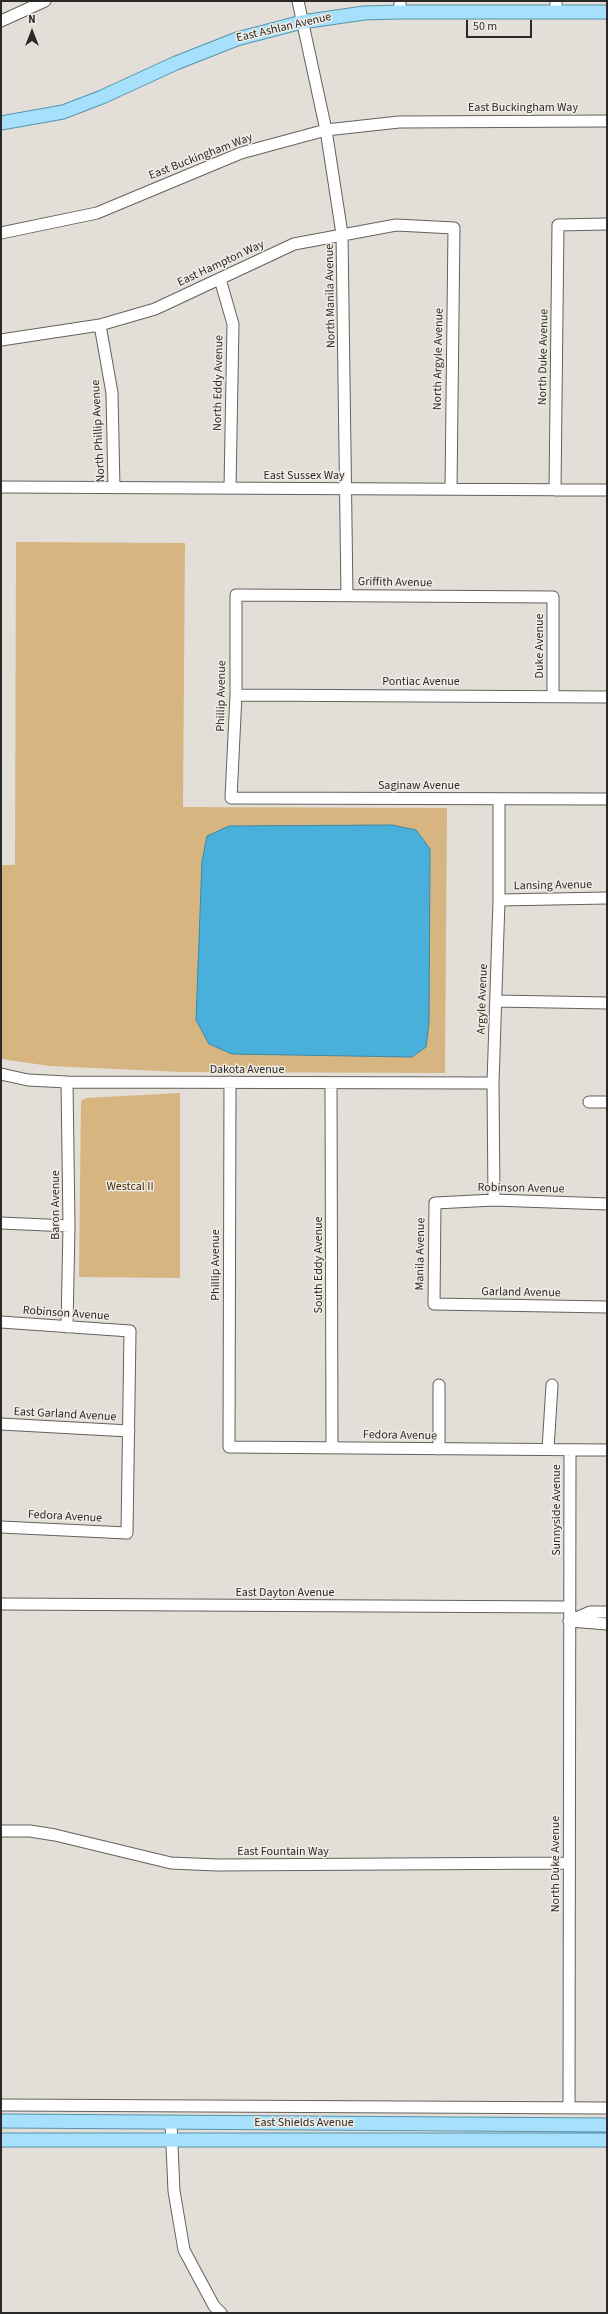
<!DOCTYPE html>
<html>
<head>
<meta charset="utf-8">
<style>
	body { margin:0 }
	#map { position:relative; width:608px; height:2314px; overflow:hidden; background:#e3dfd8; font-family:"Source Sans 3",sans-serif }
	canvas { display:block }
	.frame { position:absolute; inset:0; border:2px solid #2b2927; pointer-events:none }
	.north { position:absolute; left:12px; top:12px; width:40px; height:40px; -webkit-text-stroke:3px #f1ece5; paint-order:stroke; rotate:0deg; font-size:11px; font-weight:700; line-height:16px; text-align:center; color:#2b2927 }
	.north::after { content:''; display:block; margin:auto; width:14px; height:18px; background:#2b2927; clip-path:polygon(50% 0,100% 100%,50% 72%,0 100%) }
	.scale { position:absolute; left:466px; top:20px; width:66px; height:18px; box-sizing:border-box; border:2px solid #2b2927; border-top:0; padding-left:5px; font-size:12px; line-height:14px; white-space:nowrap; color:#2b2927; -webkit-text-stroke:3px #f1ece5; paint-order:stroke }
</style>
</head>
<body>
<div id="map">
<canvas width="608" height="2314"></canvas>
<div class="frame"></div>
<div class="north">N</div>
<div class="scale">50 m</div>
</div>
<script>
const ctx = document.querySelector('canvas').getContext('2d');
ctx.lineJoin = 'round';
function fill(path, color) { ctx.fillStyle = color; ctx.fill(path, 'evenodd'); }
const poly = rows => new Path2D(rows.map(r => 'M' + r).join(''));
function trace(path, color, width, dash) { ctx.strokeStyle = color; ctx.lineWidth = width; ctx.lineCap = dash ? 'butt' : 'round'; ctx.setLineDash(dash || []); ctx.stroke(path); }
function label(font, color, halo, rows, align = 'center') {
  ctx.font = font + ' "Source Sans 3",sans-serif'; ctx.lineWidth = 3; ctx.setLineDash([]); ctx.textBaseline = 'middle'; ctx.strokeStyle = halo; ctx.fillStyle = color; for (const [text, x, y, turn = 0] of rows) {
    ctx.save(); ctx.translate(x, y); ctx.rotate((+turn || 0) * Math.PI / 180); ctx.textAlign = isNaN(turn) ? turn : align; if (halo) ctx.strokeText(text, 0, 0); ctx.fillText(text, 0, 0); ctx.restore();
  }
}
fill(poly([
	[16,542,185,543,183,807,447,808,445,1073,181,1072,50,1066,1,1059,1,865,15,865],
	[180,1093,180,1278,79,1277,81,1101,86,1098]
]), '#d6b581');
const water = poly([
	[392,825,416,830,430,849,429,1023,426,1047,412,1057,232,1054,209,1044,196,1020,202,861,207,836,229,826,392,825]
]);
fill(water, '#48b0da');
trace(water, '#3f88a4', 1);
const minor = poly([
	[298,1,326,130,342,234,347,595],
	[556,11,556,1],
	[400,12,400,1],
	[1,21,45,1],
	[1,233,97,213,241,153,326,130,399,122,607,121],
	[220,279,233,324,230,488],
	[100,325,112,393,114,488],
	[1,340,100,325,155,309,294,244,396,225,454,228,451,489],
	[1,487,607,490],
	[555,490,558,225,607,224],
	[236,695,607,697],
	[553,695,553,597,236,595,236,695,231,798,607,799],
	[499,900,607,898],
	[496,1001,607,1003],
	[1,1074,28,1080,67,1082,493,1083],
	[230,1082,229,1447,607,1450],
	[331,1083,332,1447],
	[589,1102,607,1102],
	[494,1200,493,1083,499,900,499,799],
	[607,1204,494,1200,435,1203,434,1304,607,1307],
	[1,1223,69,1226],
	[1,1322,130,1331,127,1533,1,1527],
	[67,1327,69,1226,67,1082],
	[439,1385,439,1449],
	[1,1424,129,1431],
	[548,1449,552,1385],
	[1,1604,569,1607],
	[569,1621,590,1612,607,1612],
	[570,1621,607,1624],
	[1,1831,30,1831,55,1835,171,1863,217,1865,569,1863],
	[1,2105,607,2108],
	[569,2108,570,1450],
	[171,2123,174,2191,184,2250,214,2306,221,2313]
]);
const major = poly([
	[1,123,63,112,102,97,176,63,237,39,302,22,364,13,400,12,607,12],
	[1,2121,607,2125],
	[1,2140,607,2140]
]);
trace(minor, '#65615b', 13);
trace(major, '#5593ae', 15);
trace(minor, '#fff', 11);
trace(major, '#a6e0fa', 13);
label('12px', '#2b2927', '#f1ece5', [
	["East Ashlan Avenue",284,28,-13],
	["East Buckingham Way",523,108],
	["East Buckingham Way",201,157,-21],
	["East Hampton Way",221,264,-25],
	["North Manila Avenue",331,296,-91],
	["North Duke Avenue",544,357,-89],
	["North Argyle Avenue",439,359,-89],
	["North Eddy Avenue",219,383,-89],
	["North Phillip Avenue",99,431,-93],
	["East Sussex Way",304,476],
	["Griffith Avenue",395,583,1],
	["Duke Avenue",540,646,-90],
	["Pontiac Avenue",421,682],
	["Phillip Avenue",222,696,-89],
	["Saginaw Avenue",419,786],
	["Lansing Avenue",553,886,-1],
	["Argyle Avenue",483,999,-88],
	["Dakota Avenue",247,1070],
	["Robinson Avenue",521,1189,1],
	["Baron Avenue",56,1205,-90],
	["Manila Avenue",421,1254,-89],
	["Phillip Avenue",216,1265,-90],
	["South Eddy Avenue",319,1265,-90],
	["Garland Avenue",521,1293,1],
	["Robinson Avenue",66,1314,4],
	["East Garland Avenue",65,1415,3],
	["Fedora Avenue",400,1436,1],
	["Sunnyside Avenue",557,1510,-90],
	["Fedora Avenue",65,1517,3],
	["East Dayton Avenue",285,1593],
	["East Fountain Way",283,1852],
	["North Duke Avenue",556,1864,-90],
	["East Shields Avenue",304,2123]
]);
label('12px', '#44300d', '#f1ece5', [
	["Westcal II",130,1187]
]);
</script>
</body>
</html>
